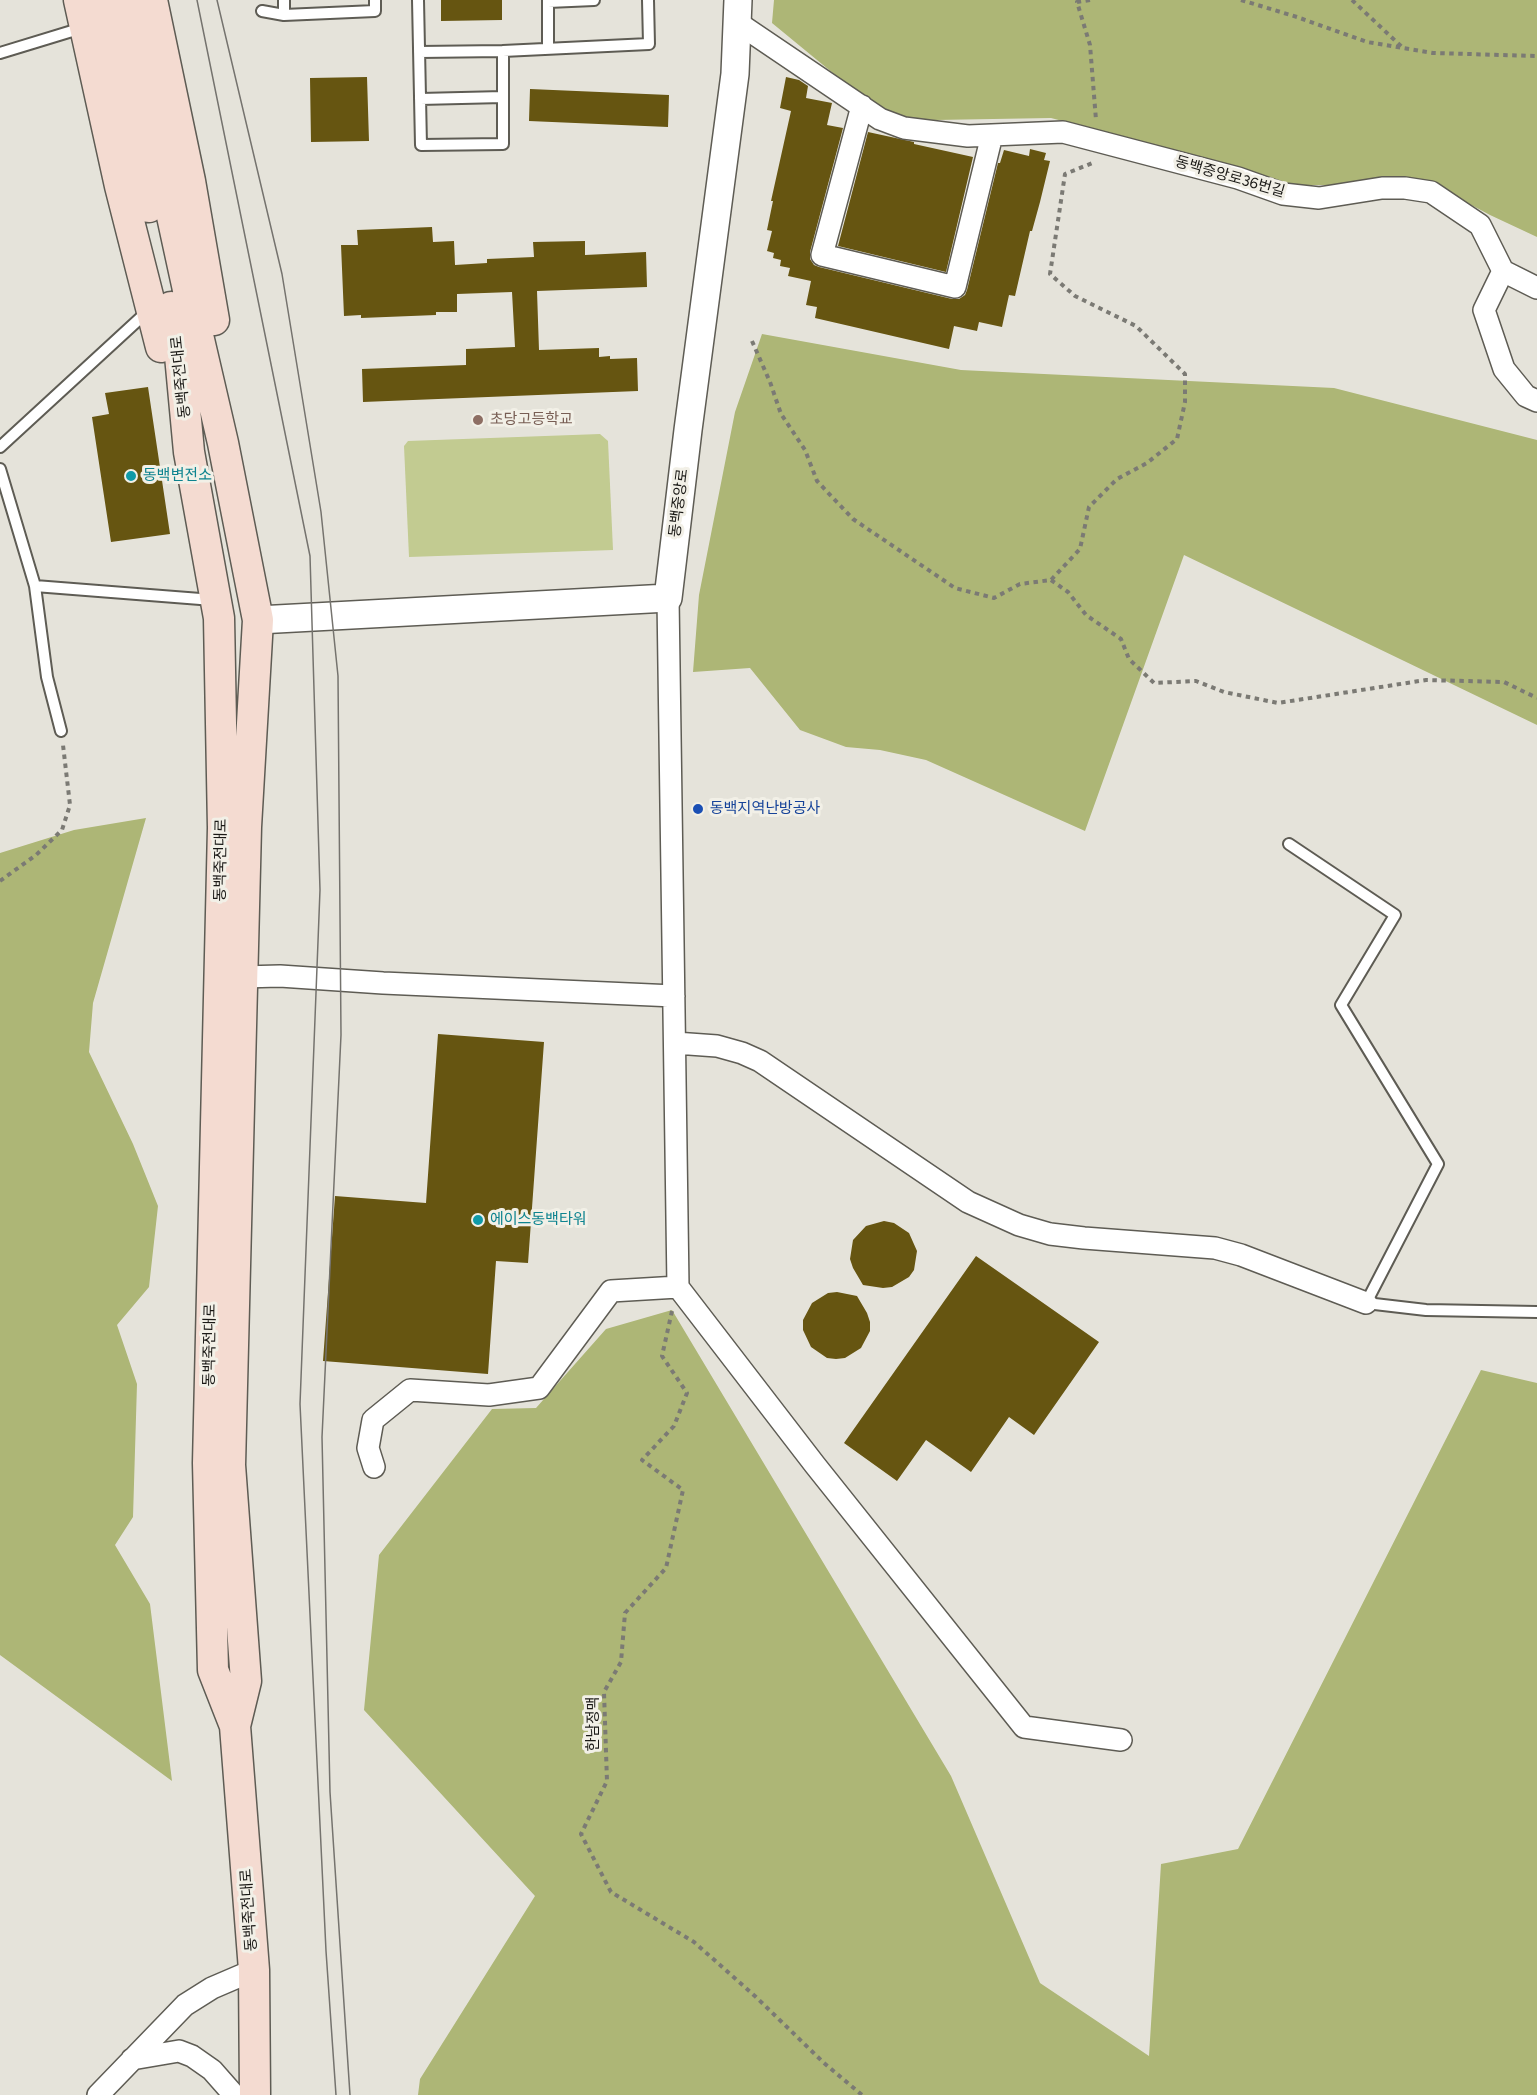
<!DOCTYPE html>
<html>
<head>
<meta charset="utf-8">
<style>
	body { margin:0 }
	canvas { display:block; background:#e5e3da }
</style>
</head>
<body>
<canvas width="1537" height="2095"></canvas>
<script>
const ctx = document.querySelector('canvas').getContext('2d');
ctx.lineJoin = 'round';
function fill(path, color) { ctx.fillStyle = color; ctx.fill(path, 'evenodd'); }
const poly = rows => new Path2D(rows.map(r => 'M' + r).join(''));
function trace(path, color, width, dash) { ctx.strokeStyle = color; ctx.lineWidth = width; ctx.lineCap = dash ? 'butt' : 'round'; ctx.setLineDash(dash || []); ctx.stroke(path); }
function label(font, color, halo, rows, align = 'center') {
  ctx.font = font + ' Figtree,"Noto Sans KR",sans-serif'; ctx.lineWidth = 6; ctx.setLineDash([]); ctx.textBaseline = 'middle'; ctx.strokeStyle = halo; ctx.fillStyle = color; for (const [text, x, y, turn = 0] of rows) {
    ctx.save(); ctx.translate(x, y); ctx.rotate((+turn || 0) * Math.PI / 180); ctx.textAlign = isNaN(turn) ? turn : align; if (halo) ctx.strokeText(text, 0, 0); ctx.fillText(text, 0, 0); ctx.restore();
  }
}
fill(poly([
	[600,434,608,441,613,550,409,557,404,446,408,441]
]), '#c2cb91');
fill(poly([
	[774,0,1537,0,1537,237,1490,215,1434,185,1277,185,1231,165,1051,118,935,120,911,119,885,112,845,83,772,23],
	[762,334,961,370,1334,388,1537,440,1537,725,1184,555,1085,831,926,760,880,750,846,747,800,730,750,668,693,672,699,595,735,412],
	[146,818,93,1003,89,1052,133,1144,158,1206,149,1287,117,1325,137,1384,133,1517,115,1545,150,1604,172,1781,0,1655,0,853,74,830],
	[672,1310,951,1776,1040,1983,1149,2056,1161,1864,1238,1849,1481,1370,1537,1383,1537,2095,418,2095,420,2079,535,1896,364,1710,379,1555,492,1409,536,1408,606,1329]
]), '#adb676');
fill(poly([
	[441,0,502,0,502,20,441,21],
	[367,77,369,141,311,142,310,78],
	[786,77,799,80,808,86,806,98,832,103,827,125,843,128,810,252,810,259,814,265,819,267,952,299,959,299,965,295,967,290,998,163,1000,163,1004,150,1029,156,1030,149,1046,153,1044,160,1050,161,1040,202,1032,231,1030,231,1015,296,1009,295,1002,327,979,322,977,331,954,326,949,349,815,318,817,307,806,305,811,281,788,276,790,268,780,266,781,260,773,258,774,253,767,251,772,231,767,230,773,201,771,201,791,111,780,108],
	[530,89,669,95,668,127,529,121],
	[868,132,914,142,914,144,973,157,946,272,838,246],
	[432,227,433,242,454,241,455,265,487,263,487,259,534,257,533,242,585,241,585,255,646,252,647,287,537,291,539,350,599,348,599,357,610,356,610,359,637,358,638,391,363,402,362,369,466,365,466,349,515,347,512,292,457,294,457,312,436,312,436,315,361,318,361,315,344,316,341,245,358,245,357,230],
	[148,387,170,534,111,542,92,417,109,414,105,393],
	[438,1034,544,1042,528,1263,496,1261,488,1374,323,1361,335,1196,426,1203],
	[884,1221,894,1223,909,1233,917,1251,914,1270,909,1277,892,1287,883,1288,863,1285,853,1268,850,1259,853,1240,866,1226],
	[976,1256,1099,1342,1034,1435,1009,1417,971,1472,926,1440,897,1481,844,1443],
	[837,1292,857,1296,867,1313,870,1322,870,1331,861,1348,845,1358,836,1359,827,1358,811,1347,803,1330,803,1320,812,1303,828,1293]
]), '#651');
const service = poly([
	[284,0,284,15,375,11,375,0],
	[418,0,421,145,503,144,503,51,649,44,648,0],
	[548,0,548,49],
	[548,2,594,0],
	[262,11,284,15],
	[419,52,503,51],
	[0,53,82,28],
	[420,99,503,97],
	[0,447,148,311],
	[0,469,35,586,213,600],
	[35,586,47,677,61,731],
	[1289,844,1395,915,1341,1005,1438,1164,1366,1303,1426,1310,1537,1312]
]);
const minor = poly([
	[738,23,880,119,904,128,968,136,1063,132,1238,178,1283,194,1319,198,1382,188,1405,188,1431,192,1480,225,1503,271,1537,288],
	[862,106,822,255,955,287,992,135],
	[1503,271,1484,310,1504,369,1526,396,1537,401],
	[668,598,678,1287,815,1465,1024,1727,1121,1740],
	[242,977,280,976,383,983,674,996],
	[675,1043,717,1046,742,1053,760,1061,968,1202,1019,1225,1050,1234,1084,1238,1215,1248,1241,1255,1366,1303],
	[374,1467,368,1448,373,1420,410,1390,489,1395,539,1388,611,1291,678,1287],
	[132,2059,179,2051,192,2056,212,2070,234,2095],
	[98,2095,185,2005,212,1988,254,1970]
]);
const tertiary = poly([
	[258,620,668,598,688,430,735,74,738,0]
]);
const secondary = poly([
	[79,0,120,186,161,347],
	[102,0,149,207],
	[125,0,197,331,223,443,258,620,246,827,230,1465,246,1681,235,1726,254,1970,255,2095],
	[152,0,190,181,214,320],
	[171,307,178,334,189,452,219,618,223,828,208,1463,213,1670,235,1726]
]);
trace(service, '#5e5c54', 14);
trace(minor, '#5e5c54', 24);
trace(tertiary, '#5e5c54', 30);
trace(secondary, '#5e5c54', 33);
trace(poly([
	[1090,0,1077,2,1090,45,1096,120],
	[1241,0,1297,17,1367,42,1433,53,1537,56],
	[1352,0,1403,48],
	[752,341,770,382,781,414,805,450,817,481,853,519,955,588,994,598,1020,584,1051,580,1080,549,1089,507,1117,479,1147,463,1177,439,1185,402,1185,374,1136,326,1075,296,1050,274,1065,174,1095,162],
	[1051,580,1068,592,1086,615,1121,639,1129,659,1154,683,1196,681,1224,692,1278,703,1426,680,1504,682,1537,698],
	[0,881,36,855,62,830,70,805,63,745],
	[672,1311,662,1356,687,1393,674,1426,642,1460,683,1490,666,1568,625,1613,621,1662,604,1692,607,1781,581,1834,611,1892,694,1942,756,1997,824,2063,862,2095]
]), '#7b7a74', 4, [4.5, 4.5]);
trace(service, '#fff', 10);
trace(minor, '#fff', 21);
trace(tertiary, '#fff', 27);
trace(secondary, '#f4dbd1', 30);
trace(poly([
	[197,0,310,556,320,890,300,1404,326,1951,336,2095],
	[217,0,282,274,321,512,338,676,341,1035,322,1437,330,1792,350,2095]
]), '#75736e', 1.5);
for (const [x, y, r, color] of [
	[478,420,6,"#8d6e63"],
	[131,476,6,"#0f9aa8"],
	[698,809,6,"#1a4fb4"],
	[478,1220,6,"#0f9aa8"]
]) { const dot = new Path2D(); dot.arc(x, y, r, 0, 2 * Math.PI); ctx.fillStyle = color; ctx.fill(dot); trace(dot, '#f2f0e7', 2); }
label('15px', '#1a1916', '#f2f0e7', [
	["동백중앙로36번길",1230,177,16],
	["동백죽전대로",181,377,-96],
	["동백중앙로",679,503,-83],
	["동백죽전대로",221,860,-89],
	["동백죽전대로",210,1345,-89],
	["한남정맥",594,1724,-90],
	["동백죽전대로",249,1910,-94]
]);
label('15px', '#785e54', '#f2f0e7', [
	["초당고등학교",490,420]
], 'left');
label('15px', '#0d838f', '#f2f0e7', [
	["동백변전소",143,476],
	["에이스동백타워",490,1220]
], 'left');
label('15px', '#164399', '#f2f0e7', [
	["동백지역난방공사",710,809]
], 'left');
</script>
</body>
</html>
